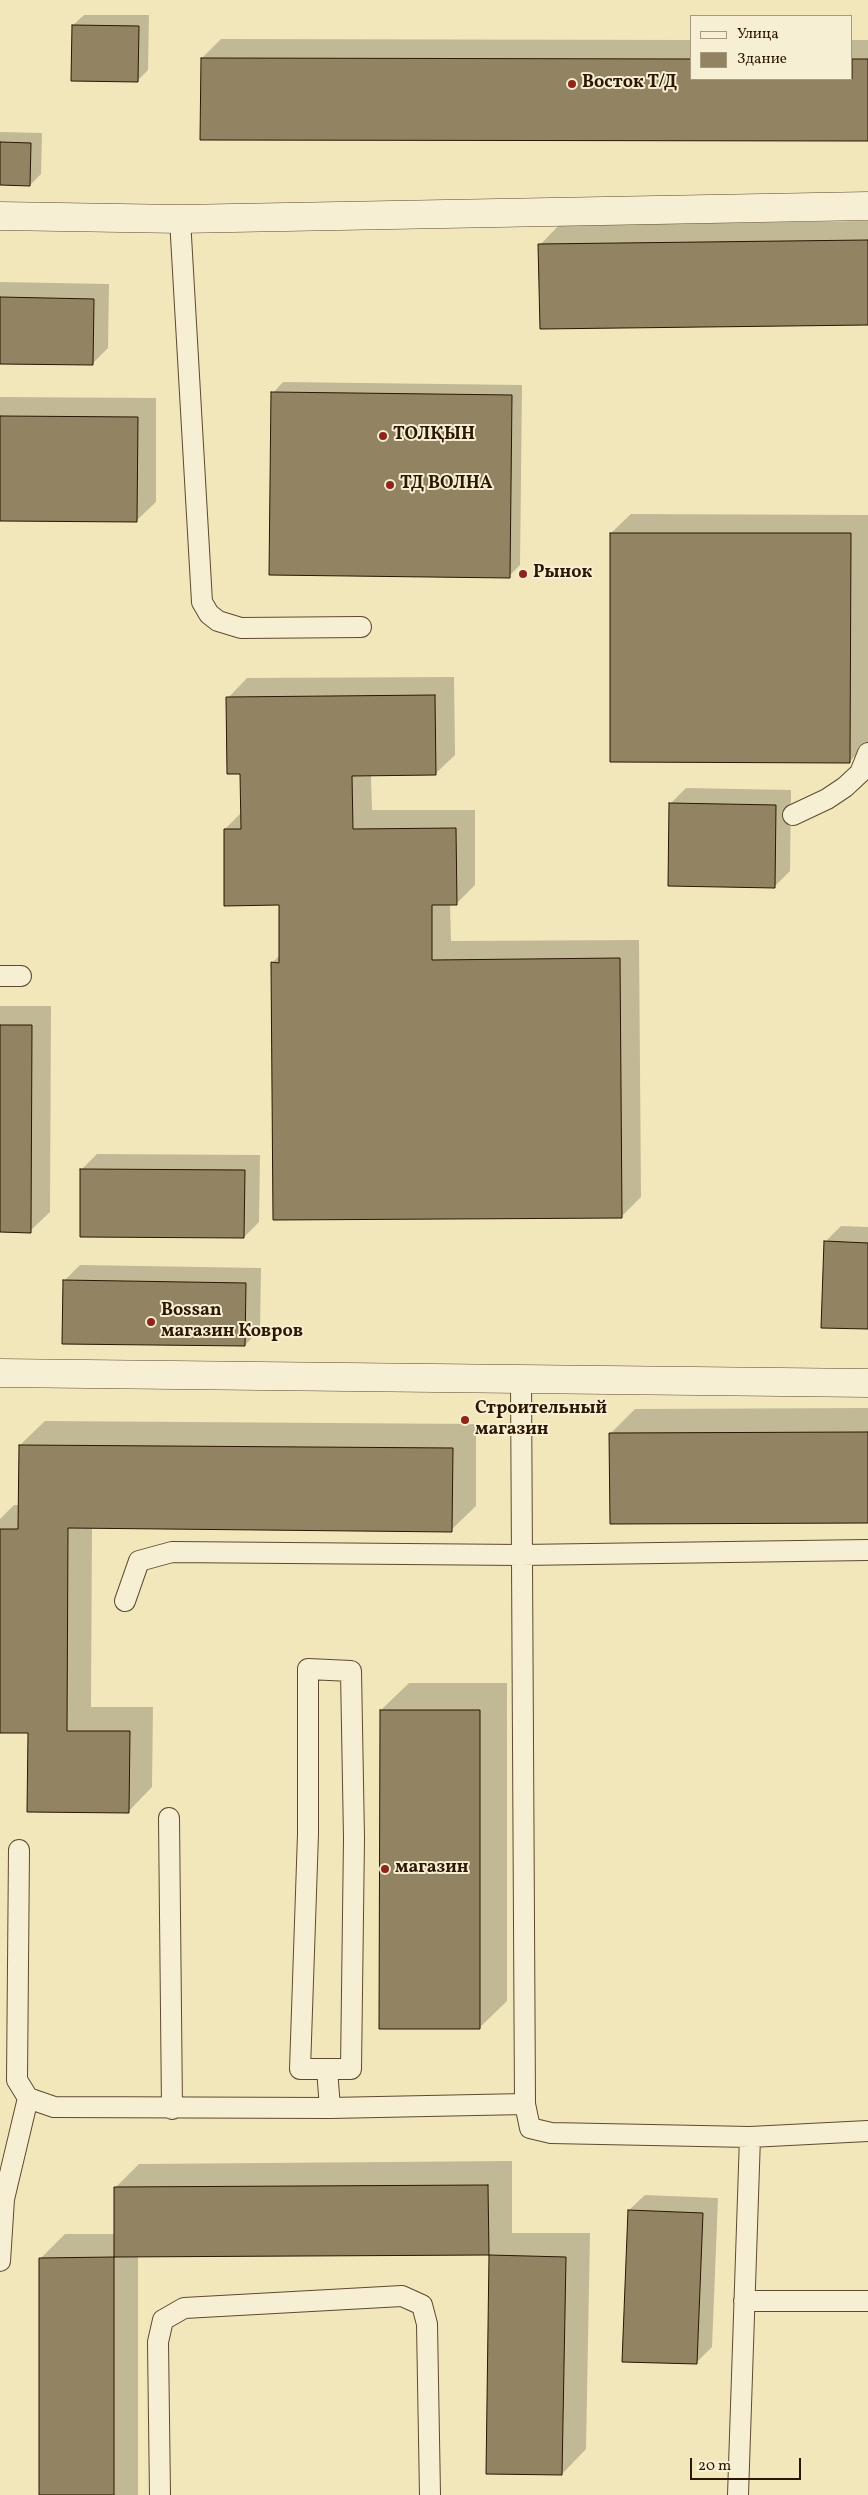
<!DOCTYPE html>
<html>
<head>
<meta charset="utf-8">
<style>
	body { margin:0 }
	#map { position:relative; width:868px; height:2495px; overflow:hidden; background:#f2e6bb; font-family:Vollkorn,serif }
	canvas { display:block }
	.legend { position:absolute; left:690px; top:15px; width:162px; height:65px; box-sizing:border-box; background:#f7efd3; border:1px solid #a5997f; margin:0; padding:6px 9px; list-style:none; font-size:15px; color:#2b1702 }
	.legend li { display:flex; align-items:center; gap:10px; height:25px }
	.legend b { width:25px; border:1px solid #a5997f }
	.scale { position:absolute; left:690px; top:2458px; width:111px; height:22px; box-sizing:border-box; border:2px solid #2b1702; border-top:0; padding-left:6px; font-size:15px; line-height:18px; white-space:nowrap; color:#2b1702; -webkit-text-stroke:4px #f7efd3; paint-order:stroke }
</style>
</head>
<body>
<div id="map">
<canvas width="868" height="2495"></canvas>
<ul class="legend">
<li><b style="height:6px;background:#f7efd3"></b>Улица</li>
<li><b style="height:14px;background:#928362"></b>Здание</li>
</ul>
<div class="scale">20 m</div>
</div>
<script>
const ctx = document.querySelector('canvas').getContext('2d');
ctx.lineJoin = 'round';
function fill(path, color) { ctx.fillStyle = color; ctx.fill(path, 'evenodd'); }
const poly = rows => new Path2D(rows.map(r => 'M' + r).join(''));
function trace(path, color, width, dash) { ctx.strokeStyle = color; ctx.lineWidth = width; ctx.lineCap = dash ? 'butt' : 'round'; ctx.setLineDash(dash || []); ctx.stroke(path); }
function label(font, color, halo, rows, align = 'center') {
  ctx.font = font + ' Vollkorn,serif'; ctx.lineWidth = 4; ctx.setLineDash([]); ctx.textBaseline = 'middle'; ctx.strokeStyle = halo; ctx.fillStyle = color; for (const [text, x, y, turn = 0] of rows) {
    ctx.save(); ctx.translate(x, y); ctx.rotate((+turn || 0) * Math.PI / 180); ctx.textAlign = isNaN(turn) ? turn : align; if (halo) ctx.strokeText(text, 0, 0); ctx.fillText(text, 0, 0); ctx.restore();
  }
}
fill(poly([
	[84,15,149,15,148,70,137,81,73,25],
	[221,39,692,40,692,79,852,79,852,40,868,40,868,140,202,58],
	[0,132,42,133,41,174,30,185,0,184],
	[868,221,868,323,540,245,559,225],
	[0,282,109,284,108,348,92,364,0,362],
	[283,382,522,385,520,565,509,576,273,393],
	[0,397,156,398,156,502,136,521,0,520],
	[631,514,868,515,868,743,850,761,611,533],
	[454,677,455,755,435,774,371,775,372,810,475,810,475,885,456,904,450,904,451,941,639,940,641,1197,621,1217,272,963,280,955,280,904,225,829,242,812,241,773,228,698,247,678],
	[686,788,791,790,790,871,774,887,670,804],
	[0,1006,51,1006,50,1212,30,1231,0,1231],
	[97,1154,260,1155,259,1222,244,1237,81,1170],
	[841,1226,868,1227,868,1328,825,1242],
	[80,1265,261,1268,260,1330,245,1345,64,1281],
	[868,1408,868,1522,611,1433,635,1409],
	[45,1421,476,1424,476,1506,451,1530,92,1527,91,1707,153,1707,152,1787,128,1812,29,1732,0,1731,0,1519,14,1505,20,1505,20,1445],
	[409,1683,507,1683,507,2001,479,2028,381,1710],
	[512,2161,512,2233,590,2233,586,2449,562,2474,487,2472,490,2252,488,2254,138,2256,138,2495,40,2495,41,2258,65,2234,115,2234,115,2188,139,2164],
	[645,2195,718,2198,712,2347,696,2363,629,2210]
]), '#0003');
const building = poly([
	[72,25,139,26,138,82,71,81,72,25],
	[201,58,692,59,692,79,852,79,852,59,868,59,868,141,200,140,201,58],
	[0,142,31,143,30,186,0,185,0,142],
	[868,240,868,325,540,329,538,244,868,240],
	[0,297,94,299,93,365,0,364,0,297],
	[271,392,512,395,510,578,269,575,271,392],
	[0,416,138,417,137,522,0,521,0,416],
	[610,533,851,533,850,763,610,762,610,533],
	[435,695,436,775,352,776,353,829,456,828,457,905,432,905,432,960,620,958,622,1218,273,1220,271,962,279,963,279,905,224,906,224,829,241,829,240,774,227,774,226,697,435,695],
	[669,803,776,805,775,888,668,886,669,803],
	[0,1025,32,1025,31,1233,0,1232,0,1025],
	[80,1169,245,1170,244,1238,80,1237,80,1169],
	[824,1241,868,1243,868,1329,821,1328,824,1241],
	[63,1280,246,1283,245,1346,62,1344,63,1280],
	[868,1432,868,1523,610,1524,609,1433,868,1432],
	[19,1445,453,1448,452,1532,68,1528,67,1731,130,1731,129,1813,27,1812,28,1733,0,1733,0,1529,18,1529,19,1445],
	[380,1710,480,1710,480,2029,379,2029,380,1710],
	[488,2185,489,2255,114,2257,114,2187,488,2185],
	[628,2210,703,2213,697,2364,622,2362,628,2210],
	[489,2255,566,2257,562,2475,486,2474,489,2255],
	[114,2257,114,2495,39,2495,39,2258,114,2257]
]);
fill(building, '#928362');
trace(building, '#2b1702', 1);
const service = poly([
	[180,219,202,602,209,614,218,621,241,628,361,627],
	[793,815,827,799,845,787,860,773,868,753],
	[0,976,21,976],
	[521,1380,525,2104,530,2128,551,2133,750,2137],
	[125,1601,139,1561,172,1552,521,1555,868,1550],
	[308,1669,351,1671,354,1838,351,2069,300,2069,308,1834,308,1669],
	[169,1818,172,2109],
	[19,1850,17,2080,28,2098,54,2107,330,2108],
	[327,2069,330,2108,525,2104],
	[0,2261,4,2199,28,2098],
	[744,2301,868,2301],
	[160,2495,158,2342,163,2320,184,2308,402,2296,422,2305,427,2324,430,2495],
	[738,2495,750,2137,868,2131]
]);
const minor = poly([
	[0,216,180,219,868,206],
	[0,1373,868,1383]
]);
trace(service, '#5d4b30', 22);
trace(minor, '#5d4b30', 29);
trace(service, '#f7efd3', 20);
trace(minor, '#f7efd3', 28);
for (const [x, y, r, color] of [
	[572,84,5,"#8f2418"],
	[383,436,5,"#8f2418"],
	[390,485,5,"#8f2418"],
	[523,574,5,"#8f2418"],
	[151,1322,5,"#8f2418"],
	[465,1420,5,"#8f2418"],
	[385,1869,5,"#8f2418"]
]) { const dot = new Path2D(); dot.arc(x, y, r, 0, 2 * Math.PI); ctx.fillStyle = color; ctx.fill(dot); trace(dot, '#f7efd3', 2); }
label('bold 18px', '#2b1702', '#f7efd3', [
	["Восток Т/Д",582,84],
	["ТОЛҚЫН",393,436],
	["ТД ВОЛНА",400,485],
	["Рынок",533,574],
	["Bossan",161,1312],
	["магазин Ковров",161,1333],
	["Строительный",475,1410],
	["магазин",475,1431],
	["магазин",395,1869]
], 'left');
</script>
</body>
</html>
